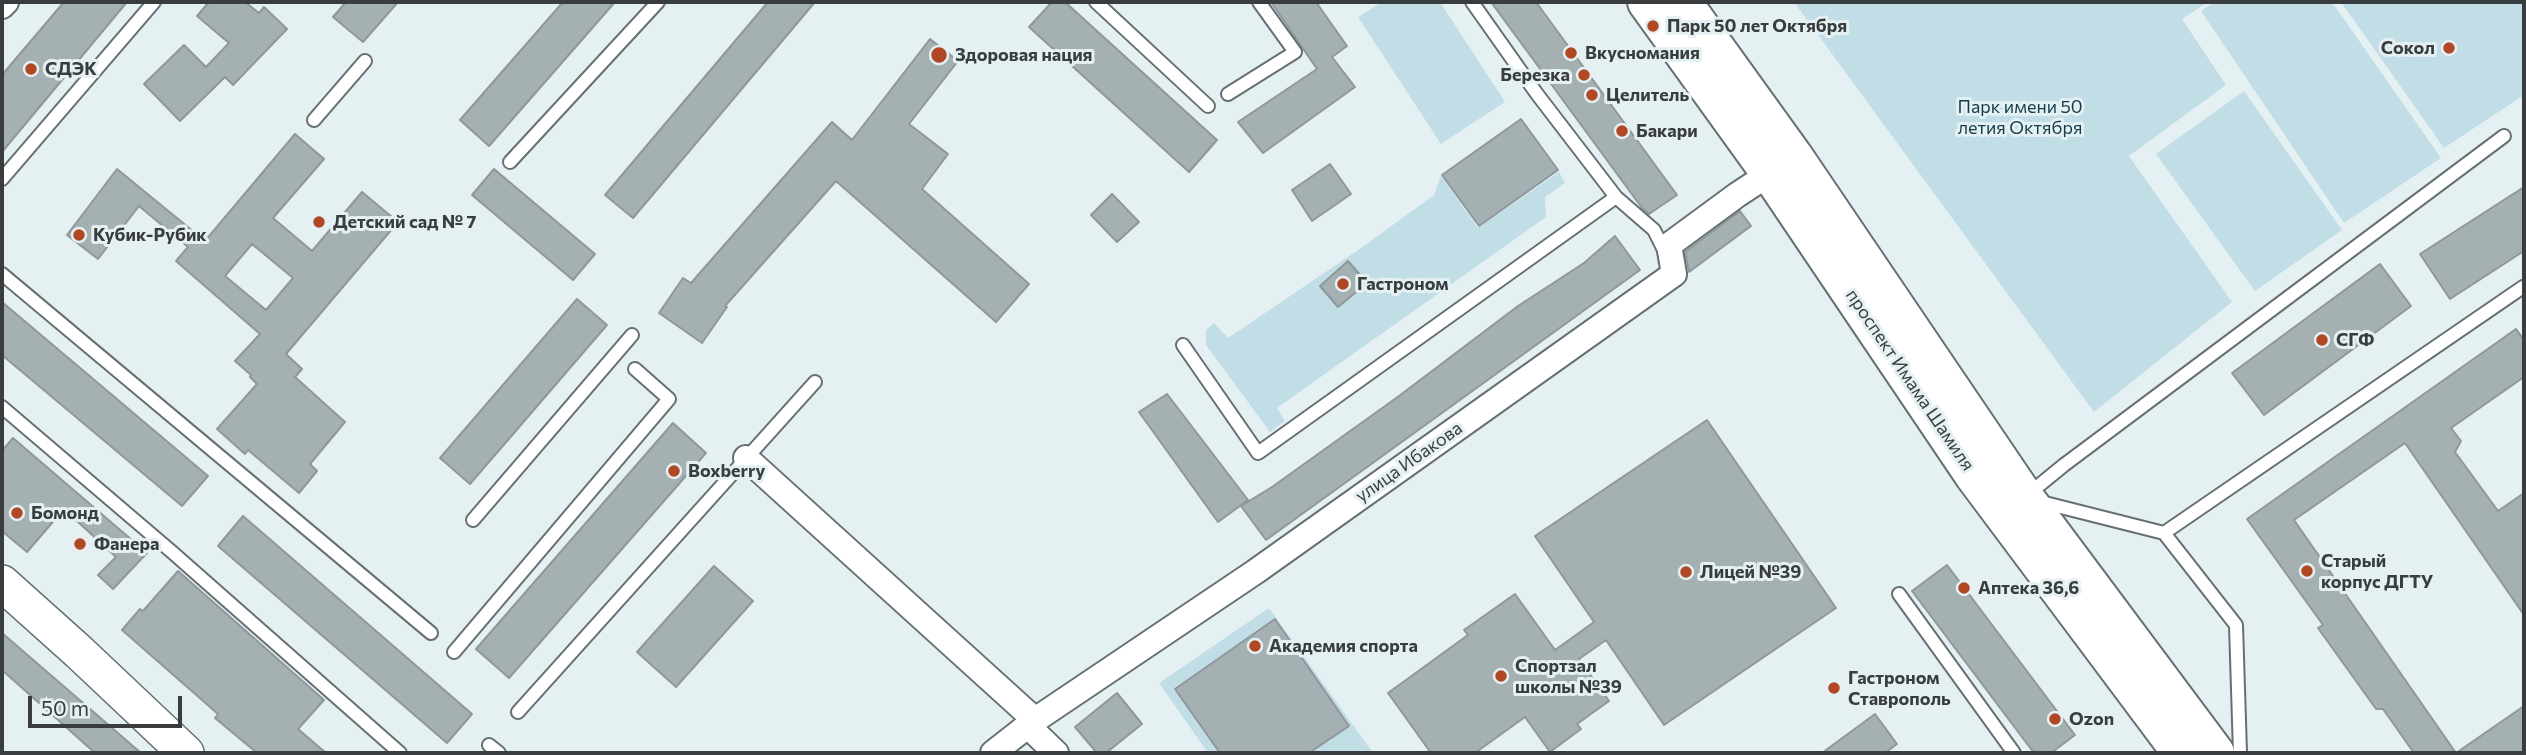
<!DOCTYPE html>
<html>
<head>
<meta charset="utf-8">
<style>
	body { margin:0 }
	#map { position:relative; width:2526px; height:755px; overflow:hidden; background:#e5f0f3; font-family:Commissioner,sans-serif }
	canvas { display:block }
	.frame { position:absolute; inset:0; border:4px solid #393d3f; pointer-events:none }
	.scale { position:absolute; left:28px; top:696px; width:154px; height:32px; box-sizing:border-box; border:4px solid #393d3f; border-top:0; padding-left:9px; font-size:21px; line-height:24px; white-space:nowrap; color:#393d3f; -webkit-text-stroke:5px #e5f0f3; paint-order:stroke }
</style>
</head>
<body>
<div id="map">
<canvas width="2526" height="755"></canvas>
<div class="frame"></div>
<div class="scale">50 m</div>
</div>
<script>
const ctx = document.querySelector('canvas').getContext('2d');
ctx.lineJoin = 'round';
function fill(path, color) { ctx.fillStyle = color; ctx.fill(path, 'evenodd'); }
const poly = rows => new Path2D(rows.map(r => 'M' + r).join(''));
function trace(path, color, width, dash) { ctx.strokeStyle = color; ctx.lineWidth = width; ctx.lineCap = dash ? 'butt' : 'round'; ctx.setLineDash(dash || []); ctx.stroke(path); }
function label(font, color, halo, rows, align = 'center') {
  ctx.font = font + ' Commissioner,sans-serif'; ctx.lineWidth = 6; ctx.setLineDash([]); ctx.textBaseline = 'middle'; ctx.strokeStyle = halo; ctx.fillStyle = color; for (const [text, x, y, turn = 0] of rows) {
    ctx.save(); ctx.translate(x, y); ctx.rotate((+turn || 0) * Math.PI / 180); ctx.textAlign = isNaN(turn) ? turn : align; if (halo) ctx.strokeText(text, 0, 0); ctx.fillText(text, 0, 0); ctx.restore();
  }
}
fill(poly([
	[1382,2,1440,2,1505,102,1441,144,1358,17],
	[1794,2,2208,2,2182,19,2226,85,2129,156,2232,302,2094,412],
	[2214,2,2332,2,2441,158,2344,223,2201,11],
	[2341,2,2524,2,2524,95,2444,148],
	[2244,91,2342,230,2255,291,2156,154],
	[1559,172,1565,183,1545,197,1546,217,1277,408,1285,421,1270,432,1206,345,1206,330,1214,323,1228,338,1361,248,1434,195,1441,176,1478,228],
	[1269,608,1373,753,1208,753,1159,683]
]), '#c1dee7');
const building = poly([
	[64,2,127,2,2,152,2,75,64,2],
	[209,2,245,2,259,13,264,7,287,29,233,85,225,77,180,121,144,84,184,45,206,67,229,43,197,16,209,2],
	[346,2,398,2,363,42,333,17,346,2],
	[563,2,615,2,489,146,460,120,563,2],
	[768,2,815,2,633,218,605,195,768,2],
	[1052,2,1065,2,1217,140,1189,172,1029,27,1052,2],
	[1271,2,1316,2,1347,46,1332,57,1355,87,1263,153,1238,122,1317,69,1271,2],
	[1491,2,1536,2,1677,195,1649,214,1642,208,1491,2],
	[930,39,958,61,909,124,948,154,922,189,1029,284,996,322,836,181,725,306,727,307,702,343,659,313,683,278,691,283,832,122,852,140,930,39],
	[1521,119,1558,170,1479,226,1442,175,1521,119],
	[295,134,324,159,273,218,312,251,362,192,398,222,286,354,302,369,295,377,345,422,310,464,317,471,299,493,248,450,245,454,217,429,257,384,250,377,251,375,235,361,260,334,176,261,188,247,139,206,98,259,67,235,117,169,205,241,295,134],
	[252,244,293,278,266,310,225,276,252,244],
	[1330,164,1351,194,1312,221,1292,190,1330,164],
	[494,169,595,254,573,280,472,195,494,169],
	[2524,187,2524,251,2450,299,2420,254,2524,187],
	[1112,194,1139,222,1117,242,1091,215,1112,194],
	[1740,211,1751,226,1689,272,1685,252,1740,211],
	[1615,236,1640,270,1266,540,1241,506,1272,487,1399,396,1518,306,1584,263,1615,236],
	[1348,261,1367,283,1338,307,1320,286,1348,261],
	[2380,264,2411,306,2264,415,2232,373,2380,264],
	[577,299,607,325,470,484,440,458,577,299],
	[2,302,208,476,182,506,2,355,2,302],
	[2516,329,2524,340,2524,377,2451,428,2461,441,2455,452,2498,511,2524,493,2524,615,2405,443,2294,520,2456,753,2524,706,2524,753,2414,753,2383,709,2376,709,2318,628,2323,625,2247,519,2516,329],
	[1167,394,1248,500,1218,522,1139,412,1167,394],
	[1707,420,1836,608,1664,725,1606,640,1579,659,1609,701,1577,724,1581,729,1550,752,1525,717,1475,753,1431,753,1388,693,1468,635,1464,630,1515,594,1555,650,1594,622,1535,536,1707,420],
	[673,423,706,453,509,678,476,649,673,423],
	[13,438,147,553,113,589,98,575,116,557,64,509,27,552,2,531,2,451,13,438],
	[243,516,472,714,447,743,218,546,243,516],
	[1947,565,2075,735,2051,753,2034,753,1912,591,1947,565],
	[714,566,753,601,676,687,637,652,714,566],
	[178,571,324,700,298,729,326,753,257,753,215,718,218,714,122,630,140,609,143,611,178,571],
	[1275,619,1349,726,1309,753,1220,753,1175,689,1275,619],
	[2,633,141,753,95,753,2,670,2,633],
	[1117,693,1142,724,1106,753,1097,753,1075,727,1117,693],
	[1875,714,1897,744,1885,753,1822,753,1875,714]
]);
fill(building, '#a5b0b3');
trace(building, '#8e989c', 2);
const lane = poly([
	[1096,2,1208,106],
	[1472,2,1537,94,1616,197,1654,230,1666,254],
	[1228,94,1295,52,1259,2],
	[314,120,365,61],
	[510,162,658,2],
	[2,179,154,2],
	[2,274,431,633],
	[1183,345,1258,453,1616,197],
	[2,407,172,552,400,753],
	[2026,496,2064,465,2504,136],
	[2041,502,2164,533],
	[473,520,632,335],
	[1899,594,2014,753],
	[454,652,669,399,635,369],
	[518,712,815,382],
	[489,745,499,753],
	[2240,753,2236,625,2164,533,2523,287,2524,289]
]);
const street = poly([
	[2,6,6,2],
	[746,458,1035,720],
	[1028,726,1056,753],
	[993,753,1035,720,1255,572,1674,274,1669,245,1737,195,1781,166]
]);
const secondary = poly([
	[2,583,79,652,186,753]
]);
const primary = poly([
	[1647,2,1771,174,1974,475,2182,753],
	[1682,2,1793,156,2024,497,2215,753]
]);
trace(lane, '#667073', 16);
trace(street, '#667073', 28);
trace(secondary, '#667073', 38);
trace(primary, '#667073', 42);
trace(lane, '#fff', 12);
trace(street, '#fff', 24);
trace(secondary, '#fff', 35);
trace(primary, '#fff', 38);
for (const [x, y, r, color] of [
	[1653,26,7,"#b04825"],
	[2449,48,7,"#b04825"],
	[1571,53,7,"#b04825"],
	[939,55,9,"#b04825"],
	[31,69,7,"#b04825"],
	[1584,75,7,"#b04825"],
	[1592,95,7,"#b04825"],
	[1622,131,7,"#b04825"],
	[319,222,7,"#b04825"],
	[79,235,7,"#b04825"],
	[1343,284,7,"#b04825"],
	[2322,340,7,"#b04825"],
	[674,471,7,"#b04825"],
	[17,513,7,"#b04825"],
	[80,544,7,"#b04825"],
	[2307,571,7,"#b04825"],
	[1686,572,7,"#b04825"],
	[1964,588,7,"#b04825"],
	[1255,646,7,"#b04825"],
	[1501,676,7,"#b04825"],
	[1834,688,7,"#b04825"],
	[2055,719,7,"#b04825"]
]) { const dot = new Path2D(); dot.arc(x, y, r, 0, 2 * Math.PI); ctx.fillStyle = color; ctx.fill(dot); trace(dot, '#e5f0f3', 2.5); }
label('bold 18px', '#393d3f', '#e5f0f3', [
	["Парк 50 лет Октября",1667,26],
	["Сокол",2435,48,"right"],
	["Вкусномания",1585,53],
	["Здоровая нация",955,55],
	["СДЭК",45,69],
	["Березка",1570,75,"right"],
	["Целитель",1606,95],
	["Бакари",1636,131],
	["Детский сад № 7",333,222],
	["Кубик-Рубик",93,235],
	["Гастроном",1357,284],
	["СГФ",2336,340],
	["Boxberry",688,471],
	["Бомонд",31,513],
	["Фанера",94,544],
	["Старый",2321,561],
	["корпус ДГТУ",2321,582],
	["Лицей №39",1700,572],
	["Аптека 36,6",1978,588],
	["Академия спорта",1269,646],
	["Спортзал",1515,666],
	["школы №39",1515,687],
	["Гастроном",1848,678],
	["Ставрополь",1848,699],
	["Ozon",2069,719]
], 'left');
label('18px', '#123d48', '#e5f0f3', [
	["Парк имени 50",2020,107],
	["летия Октября",2020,128]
]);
label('18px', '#393d3f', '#e5f0f3', [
	["проспект Имама Шамиля",1910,380,56],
	["улица Ибакова",1409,462,-35]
]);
</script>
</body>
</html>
